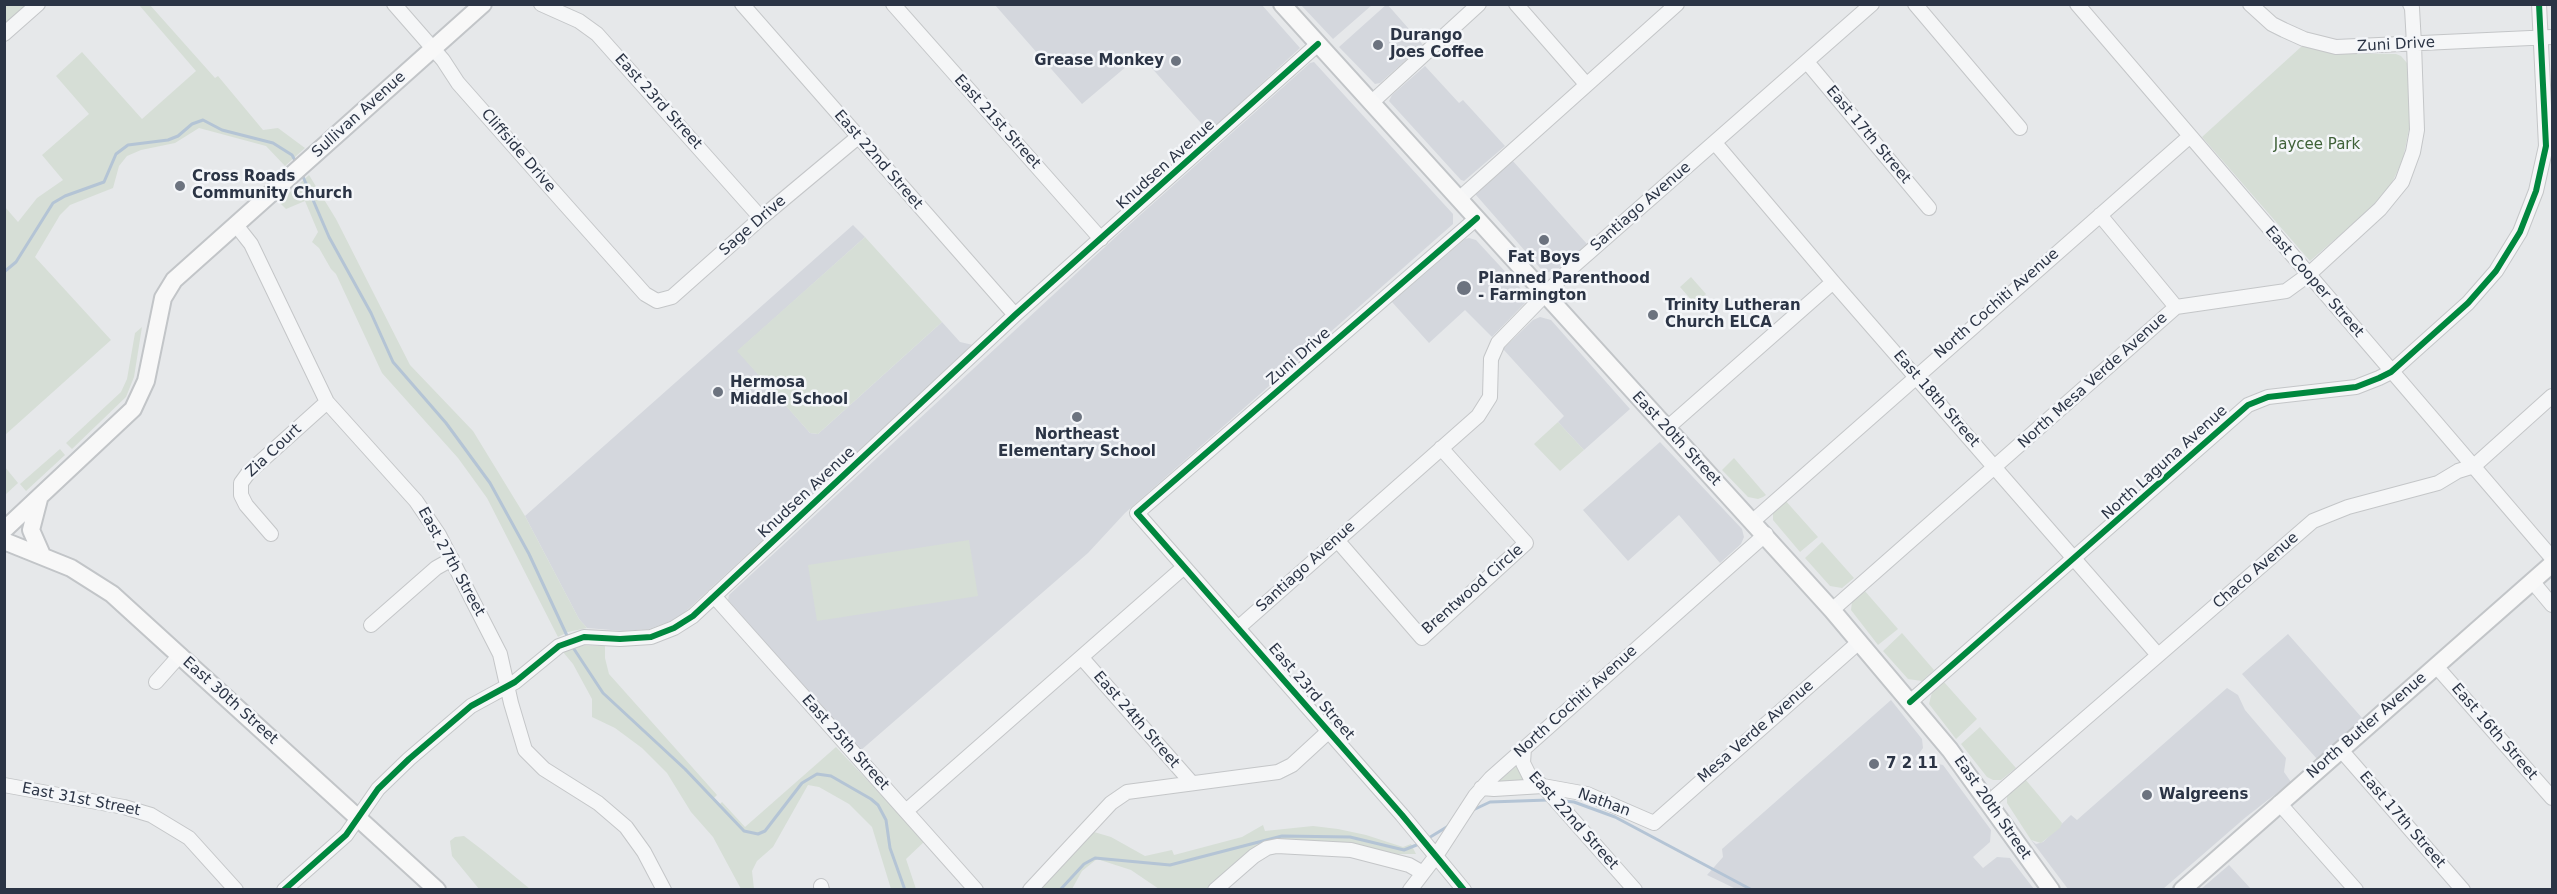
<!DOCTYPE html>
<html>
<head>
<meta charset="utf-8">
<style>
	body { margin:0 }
	#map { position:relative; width:2557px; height:894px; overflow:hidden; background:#e6e8ea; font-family:"DejaVu Sans",sans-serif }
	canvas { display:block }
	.frame { position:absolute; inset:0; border:6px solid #2b3445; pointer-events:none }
</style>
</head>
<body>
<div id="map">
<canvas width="2557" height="894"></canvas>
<div class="frame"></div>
</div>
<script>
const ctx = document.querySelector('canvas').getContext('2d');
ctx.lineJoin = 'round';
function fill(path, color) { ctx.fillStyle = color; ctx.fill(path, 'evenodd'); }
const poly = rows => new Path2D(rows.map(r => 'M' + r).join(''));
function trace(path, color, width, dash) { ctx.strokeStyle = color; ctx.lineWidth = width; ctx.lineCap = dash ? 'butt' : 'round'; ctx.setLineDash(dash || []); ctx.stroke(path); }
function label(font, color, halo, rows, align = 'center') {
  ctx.font = font + ' "DejaVu Sans",sans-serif'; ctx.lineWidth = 5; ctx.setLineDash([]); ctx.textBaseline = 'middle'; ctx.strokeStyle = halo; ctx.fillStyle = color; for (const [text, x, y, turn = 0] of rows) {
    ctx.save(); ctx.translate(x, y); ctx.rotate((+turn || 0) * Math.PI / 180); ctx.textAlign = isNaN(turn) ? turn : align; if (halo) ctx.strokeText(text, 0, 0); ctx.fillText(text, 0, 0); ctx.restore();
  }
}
fill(poly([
	[1387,4,1423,45,1380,83,1375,84,1339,47],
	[995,5,1262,5,1300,48,1209,132,1140,55,1082,104],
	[1301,5,1372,5,1333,39],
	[1314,62,1453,214,1453,224,1125,513,1088,553,860,751,728,600,729,595,1120,233,1310,63],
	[1425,66,1459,103,1463,100,1505,146,1464,181,1461,180,1389,101,1392,95],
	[1512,160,1587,244,1557,270,1548,272,1540,268,1476,195,1476,192],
	[853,225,865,237,738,351,810,433,818,434,942,322,960,342,973,345,684,613,673,620,649,629,623,631,587,628,579,619,525,516],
	[1469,238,1476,240,1523,291,1525,303,1492,337,1465,310,1429,343,1392,302,1465,239],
	[1540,317,1551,320,1630,409,1584,450,1558,422,1564,416,1503,349,1533,320],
	[1660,442,1742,529,1744,537,1741,544,1720,563,1679,515,1628,561,1583,510],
	[2288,634,2363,719,2317,759,2242,674],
	[2227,688,2238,695,2245,710,2286,758,2284,772,2291,782,2246,817,2163,889,2068,889,2031,840,2036,844,2043,842,2071,815,2077,820],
	[1891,700,1922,739,1923,748,1915,759,1924,769,1934,763,1943,765,1991,830,1990,842,1973,857,1983,868,1997,857,2010,858,2034,889,1738,890,1707,875,1723,857,1722,849],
	[2229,865,2251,889,2201,889]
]), '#d4d7dd');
fill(poly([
	[5,5,30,5,5,28],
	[139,5,150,5,215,78,218,76,263,130,278,128,305,148,285,166,266,146,199,128,175,143,141,150,127,156,119,166,113,188,70,205,60,215,35,257,111,340,5,435,5,207,18,222,37,198,63,180,42,155,89,114,56,76,82,52,142,119,196,71],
	[2302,46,2330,53,2396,54,2401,56,2407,63,2411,119,2403,159,2391,185,2371,208,2310,261,2202,137],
	[309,175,336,219,410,365,473,431,525,516,579,619,587,628,568,632,558,637,487,498,458,458,382,373,336,274,331,269,319,248,312,242,318,232,305,201,286,209,279,202],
	[865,237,942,322,818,434,810,433,737,351],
	[1691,277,1706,294,1695,304,1680,287],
	[142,327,134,377,126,397,72,449,66,443,121,392,127,379,135,333],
	[1558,422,1584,450,1560,471,1534,444],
	[60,449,65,455,26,491,20,484],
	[1734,458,1766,495,1763,497,1758,499,1748,497,1722,470],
	[5,467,18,483,5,495,4,495],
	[1784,499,1818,537,1800,552,1773,520,1773,513],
	[969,540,978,596,817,621,808,565],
	[1822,542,1854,578,1842,588,1830,586,1805,558],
	[1864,590,1898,629,1878,645,1851,610,1852,602],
	[1902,633,1934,670,1922,681,1908,679,1883,651],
	[578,645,605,646,605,658,609,674,717,795,714,798,720,804,722,802,745,827,836,747,925,841,906,859,916,889,891,889,872,827,849,804,819,787,808,785,773,847,757,861,752,871,754,889,741,889,713,837,691,812,667,773,642,748,615,728,592,717,592,699,573,664,563,652],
	[1944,682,1977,719,1956,739,1929,704,1932,692],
	[1980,727,2016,768,2001,780,1993,780,1987,777,1961,744],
	[1518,765,1525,780,1501,784,1500,780],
	[2025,779,2062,823,2060,828,2041,843,2031,840,2007,803,2007,796],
	[1263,825,1265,831,1313,826,1338,829,1366,835,1403,847,1411,844,1416,854,1385,854,1278,841,1209,889,1159,889,1131,870,1097,859,1082,871,1072,889,1039,890,1094,832,1111,837,1145,856,1172,850,1174,855,1242,837],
	[464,836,485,852,530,889,479,889,452,856,450,841,455,837]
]), '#d6ded6');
trace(poly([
	[301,172,329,237,371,313,393,362,446,423,490,483,529,554,569,640],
	[4,272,16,262,53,203,65,196,104,182,116,154,128,145,168,140,178,136,192,124,203,120,222,130,273,143,292,155,297,164],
	[572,646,603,693,685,769,744,831,758,834,765,831,802,783,817,774,831,776,871,799,878,805,886,820,890,848,905,890],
	[1564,801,1574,802,1615,817,1752,890],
	[1473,810,1490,802,1548,800],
	[1427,839,1450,825],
	[1060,890,1084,864,1095,858,1170,865,1282,836,1350,837,1404,850,1419,844]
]), '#b4c4d5', 3);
const minor = poly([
	[394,4,443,60,458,83,563,202,645,294,657,301,672,297,761,218,858,137],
	[541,4,579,21,597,34,761,218],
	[742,4,1015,315],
	[893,4,1101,239],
	[1516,4,1586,84],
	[1915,4,2020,128],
	[2077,4,2552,558],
	[2250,4,2272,24,2284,30,2304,39,2336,47,2552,37],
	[4,34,38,4],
	[1807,62,1929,208],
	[1371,103,1479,4],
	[1715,143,1833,282,2158,655],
	[1459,199,1677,4],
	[2100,215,2176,307],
	[236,225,251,244,327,402,416,501,439,535,500,654,511,703,525,750,544,769,598,803,626,827,644,852,664,890],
	[1666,429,1833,282],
	[1753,521,2189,137],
	[271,534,246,505,241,495,241,483,249,472,327,402],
	[1337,540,1422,638,1526,543,1441,448],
	[2532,581,2552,605],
	[714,596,976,890],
	[1832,610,2176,307,2286,291,2308,275,2380,209,2402,182,2413,152,2417,130,2414,44,2412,8,2410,4],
	[371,625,436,568,452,559],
	[1238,628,1478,416,1490,397,1491,359,1498,343,1569,270,1872,4],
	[1082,658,1191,782],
	[2436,666,2552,798],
	[156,682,180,655],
	[1910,702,2248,405,2268,397,2356,387,2379,378,2391,372,2468,303,2496,271,2520,232,2536,191,2546,146,2539,4],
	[1524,748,1523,763,1530,777,1543,786,1635,890],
	[2341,750,2463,890],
	[4,785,124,807,151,815,189,838,236,890],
	[1481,788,1494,789,1543,786,1587,794,1654,823,1859,642],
	[1989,802,2313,521,2348,507,2438,483,2458,471,2474,466,2552,396],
	[2279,803,2356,890],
	[906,811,1184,567],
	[821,886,822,890],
	[284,890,346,835,378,789,409,759,471,706,515,682,559,646,584,637,620,639,651,637,674,628,693,616,1015,315,1318,44],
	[1030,890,1111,803,1127,792,1278,772,1292,765,1329,731],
	[1215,890,1254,856,1267,848,1277,846,1351,850,1409,865,1423,873],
	[1410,890,1436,856,1475,796,1491,778,1766,534],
	[1464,890,1402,815,1137,513,1477,218]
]);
const major = poly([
	[1282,4,1832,610,1950,750,2051,890],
	[39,499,31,530,42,555],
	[4,530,133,409,146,381,163,298,174,280,483,4],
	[4,541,71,568,112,594,437,890],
	[2182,890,2552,564]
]);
trace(minor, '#c4c6c8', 16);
trace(major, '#c2c5c8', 20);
trace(minor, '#f5f6f7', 14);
trace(major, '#f8f8f8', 16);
trace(poly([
	[1910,702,2248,405,2268,397,2356,387,2379,378,2391,372,2468,303,2496,271,2520,232,2536,191,2546,146,2539,4],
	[284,890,346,835,378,789,409,759,471,706,515,682,559,646,584,637,620,639,651,637,674,628,693,616,1015,315,1318,44],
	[1464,890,1402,815,1137,513,1477,218]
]), '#00873e', 6);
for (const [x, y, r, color] of [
	[1378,45,6,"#6c737f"],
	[1176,61,6,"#6c737f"],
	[180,186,6,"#6c737f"],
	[1544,240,6,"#6c737f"],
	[1464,288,8,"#6c737f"],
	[1653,315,6,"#6c737f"],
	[718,392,6,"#6c737f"],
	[1077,417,6,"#6c737f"],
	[1874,764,6,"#6c737f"],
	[2147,795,6,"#6c737f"]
]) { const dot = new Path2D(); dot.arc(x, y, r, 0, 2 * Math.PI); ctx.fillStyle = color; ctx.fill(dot); trace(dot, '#f4f6f9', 2); }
label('bold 15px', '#2b3445', '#f4f6f9', [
	["Durango",1390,36],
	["Joes Coffee",1390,53],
	["Grease Monkey",1164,61,"right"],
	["Cross Roads",192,177],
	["Community Church",192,194],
	["Fat Boys",1544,258,"center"],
	["Planned Parenthood",1478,279],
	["- Farmington",1478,296],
	["Trinity Lutheran",1665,306],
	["Church ELCA",1665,323],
	["Hermosa",730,383],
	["Middle School",730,400],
	["Northeast",1077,435,"center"],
	["Elementary School",1077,452,"center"],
	["7 2 11",1886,764],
	["Walgreens",2159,795]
], 'left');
label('15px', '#2b3445', '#f4f6f9', [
	["Zuni Drive",2396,45,-3],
	["East 23rd Street",658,102,48],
	["Sullivan Avenue",359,115,-42],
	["East 21st Street",997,122,48],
	["East 17th Street",1868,135,50],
	["Cliffside Drive",518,151,49],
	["East 22nd Street",878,160,49],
	["Knudsen Avenue",1166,165,-42],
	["Santiago Avenue",1641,207,-41],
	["Sage Drive",753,226,-41],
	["East Cooper Street",2314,282,49],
	["North Cochiti Avenue",1997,304,-41],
	["Zuni Drive",1299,357,-41],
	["North Mesa Verde Avenue",2093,381,-42],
	["East 18th Street",1936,399,49],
	["East 20th Street",1676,439,47],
	["Zia Court",274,451,-43],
	["North Laguna Avenue",2165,463,-42],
	["Knudsen Avenue",807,493,-43],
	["East 27th Street",451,562,61],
	["Santiago Avenue",1306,567,-42],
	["Chaco Avenue",2256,571,-41],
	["Brentwood Circle",1473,590,-41],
	["East 23rd Street",1311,692,49],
	["East 30th Street",230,701,42],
	["North Cochiti Avenue",1576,702,-42],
	["East 24th Street",1136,720,49],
	["North Butler Avenue",2367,726,-41],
	["Mesa Verde Avenue",1756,732,-41],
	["East 16th Street",2494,732,49],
	["East 25th Street",845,743,48],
	["East 31st Street",81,800,11],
	["Nathan",1604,803,20],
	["East 20th Street",1992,808,55],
	["East 17th Street",2402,820,49],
	["East 22nd Street",1573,821,48]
]);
label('15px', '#3f6138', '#f4f6f9', [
	["Jaycee Park",2317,145]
]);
</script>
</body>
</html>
